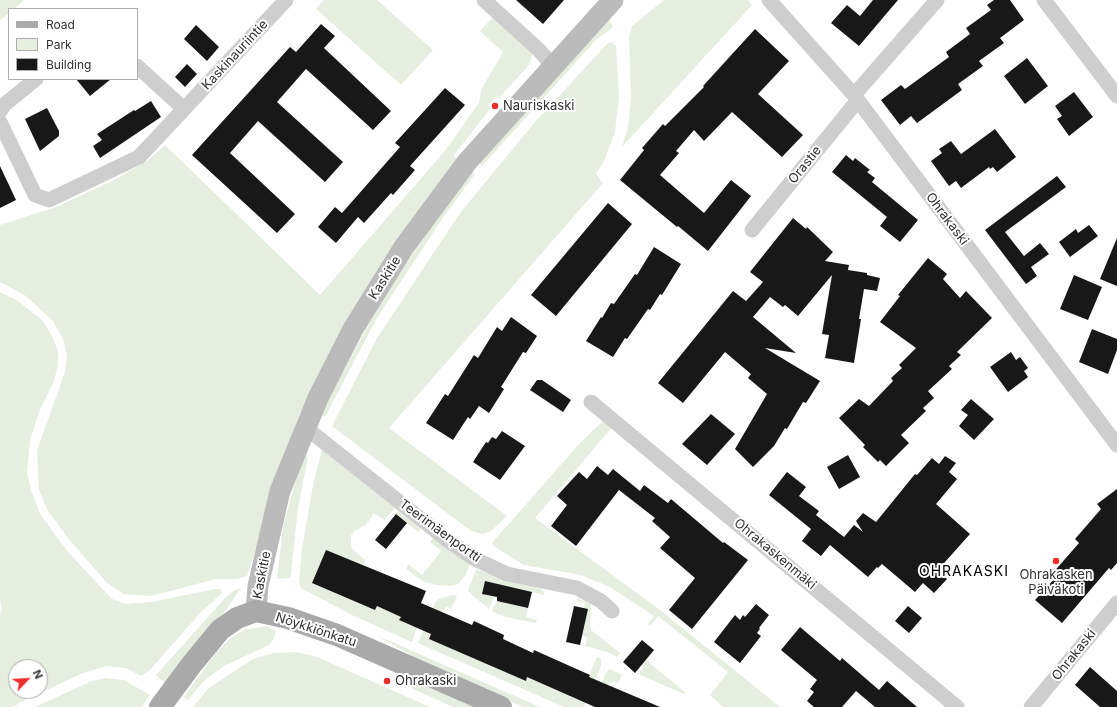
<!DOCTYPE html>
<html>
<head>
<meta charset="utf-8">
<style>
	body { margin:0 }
	#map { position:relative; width:1117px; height:707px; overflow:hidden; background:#fff; font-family:Inter,sans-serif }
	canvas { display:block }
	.legend { position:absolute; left:8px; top:8px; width:130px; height:72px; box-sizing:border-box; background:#fff; border:1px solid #adadad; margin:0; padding:5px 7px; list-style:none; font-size:12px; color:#313131 }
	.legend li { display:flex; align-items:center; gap:8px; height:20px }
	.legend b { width:20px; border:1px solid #adadad }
	.north { position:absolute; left:8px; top:659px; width:40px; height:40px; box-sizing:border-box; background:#fff; border:1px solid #adadad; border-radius:50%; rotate:65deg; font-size:11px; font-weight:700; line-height:16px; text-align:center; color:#313131 }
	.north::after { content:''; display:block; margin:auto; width:14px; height:18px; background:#ed2f2e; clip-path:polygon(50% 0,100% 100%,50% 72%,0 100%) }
</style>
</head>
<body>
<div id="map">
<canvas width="1117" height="707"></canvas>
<ul class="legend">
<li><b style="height:5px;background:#a9a9a9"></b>Road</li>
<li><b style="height:11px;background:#e6eedf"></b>Park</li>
<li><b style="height:11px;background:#181818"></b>Building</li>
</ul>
<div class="north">N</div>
</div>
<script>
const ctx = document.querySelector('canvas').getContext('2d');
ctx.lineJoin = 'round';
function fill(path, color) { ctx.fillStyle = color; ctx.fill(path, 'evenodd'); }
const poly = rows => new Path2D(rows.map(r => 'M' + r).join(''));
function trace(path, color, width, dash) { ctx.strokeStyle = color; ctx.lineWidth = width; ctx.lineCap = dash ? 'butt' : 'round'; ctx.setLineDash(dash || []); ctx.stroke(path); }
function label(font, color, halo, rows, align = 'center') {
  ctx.font = font + ' Inter,sans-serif'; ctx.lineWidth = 4; ctx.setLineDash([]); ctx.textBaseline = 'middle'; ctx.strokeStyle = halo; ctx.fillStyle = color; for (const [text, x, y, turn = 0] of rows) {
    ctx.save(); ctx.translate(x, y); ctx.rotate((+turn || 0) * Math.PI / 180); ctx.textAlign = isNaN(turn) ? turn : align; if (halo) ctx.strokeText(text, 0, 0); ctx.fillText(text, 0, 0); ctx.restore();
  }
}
fill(poly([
	[0,0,24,0,14,9,9,9,9,13,0,20],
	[324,0,377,0,433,50,401,85,316,9],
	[664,0,748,0,752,5,622,147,628,127,631,98,629,36,632,26],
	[493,17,533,53,529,65,499,98,497,96,488,105,491,108,454,155,458,163,395,245,299,415,247,576,237,579,216,579,151,596,123,594,107,583,68,538,48,511,39,490,37,450,65,372,67,355,63,339,53,321,26,296,0,282,0,225,56,207,116,179,147,161,165,145,320,295,444,152,479,103,481,90,503,52,480,31],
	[609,19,613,27,596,40,482,166,479,163],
	[612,42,616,46,619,98,615,132,604,161,596,174,603,183,389,428,507,516,491,531,482,534,471,531,332,426,377,338,460,213,536,121,607,44],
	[472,171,475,174,444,216,377,318,325,417,321,414,365,331,396,279,448,202],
	[0,292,18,301,42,320,52,336,58,351,58,365,54,381,39,412,30,440,27,473,31,490,40,514,68,552,112,599,126,604,151,602,215,589,220,589,222,593,200,613,150,670,141,676,126,668,107,666,83,673,27,699,13,707,0,707,0,615,2,609,0,600],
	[16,667,40,667,40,691,16,691],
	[605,419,613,426,535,518,660,610,780,707,723,707,710,695,728,672,658,616,650,626,648,624,654,616,610,587,581,575,524,565,495,547,492,543,580,443],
	[322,450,395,508,384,520,374,513,366,525,354,531,351,535,351,546,353,550,365,560,364,565,326,550,312,583,375,610,377,606,401,617,399,620,411,626,421,618,412,642,352,615,301,588,299,582,302,548,314,480],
	[303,455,308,457,298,508,291,574,290,578,277,579,283,526],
	[399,510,421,528,418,532,396,514],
	[435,535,471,561,465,576,458,584,451,586,436,585,422,581,406,569,408,564,422,575,441,551,430,542],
	[476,569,510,581,541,589,544,592,544,595,485,581,482,594,494,597,489,609,471,594,468,590],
	[241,588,226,610,165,683,156,675,226,597,235,590],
	[454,595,457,596,451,609,446,606,444,610,442,609,429,639,526,680,527,677,579,700,597,657,601,659,601,666,584,707,564,707,418,643,435,602,440,598],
	[577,598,591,604,590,625,591,630,620,653,617,657,608,652,585,646,587,637,582,636,588,609,584,608,585,603,577,601],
	[497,601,528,608,526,617,537,620,536,623,506,617,493,612,492,610],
	[266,626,276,631,273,640,269,645,224,666,204,681,188,700,184,697,217,651,232,637,244,630],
	[376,635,540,707,523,707,423,662],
	[297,652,317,657,430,707,193,707,209,688,253,659,274,653],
	[646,660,686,693,684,694,638,674,644,667,642,665],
	[610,669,622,675,618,683,613,681,611,684,609,683,599,707,590,707,607,671],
	[105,678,124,680,150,695,141,707,35,707,92,681],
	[402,678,427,683,481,707,453,707,400,683]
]), '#e6eedf');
fill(poly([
	[516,0,564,0,543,24],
	[873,0,898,0,859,46,831,23,847,5,860,16],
	[994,0,1010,0,1024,20,1000,38,1004,43,979,61,983,66,958,84,962,90,917,123,911,116,900,125,881,100,901,85,905,89,949,57,946,52,970,34,966,28,991,10,987,5],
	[321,24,335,36,324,48,391,111,373,130,306,69,277,102,343,162,325,182,258,121,230,153,295,214,277,233,192,155,290,47,296,52],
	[196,25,219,47,207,61,184,39],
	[755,29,789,61,758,94,803,135,782,157,732,112,704,141,694,130,676,151,679,153,660,175,704,213,731,180,751,196,708,251,678,226,677,227,620,180,644,150,642,148,663,124,665,126,704,87,703,86],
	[1027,58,1048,86,1025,104,1004,76],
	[187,64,197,74,185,87,175,77],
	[76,79,111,79,90,96],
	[445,88,465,105,410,166,415,170,393,195,391,193,364,223,358,217,336,243,318,227,335,207,342,213,400,147,395,143],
	[1074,92,1093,117,1069,136,1057,119,1062,116,1055,106],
	[151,101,161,117,100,158,93,146,102,140,97,134,134,110,135,111],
	[47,108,59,131,59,136,40,151,25,119],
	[995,129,1016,157,997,172,993,167,990,169,989,167,961,188,956,181,949,186,931,161,942,153,939,149,951,141,961,154],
	[846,155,853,161,855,158,870,170,867,172,875,178,872,182,918,220,900,242,880,226,887,217,832,172],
	[0,166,16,200,0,208],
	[1057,176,1066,187,1005,232,1024,256,1040,243,1049,254,1031,267,1037,276,1026,284,985,230],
	[608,203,632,224,556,316,531,295],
	[793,218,806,229,807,227,833,252,825,261,849,265,848,270,867,273,867,275,880,278,877,291,864,289,859,319,861,319,854,363,825,358,829,335,822,334,832,275,798,316,785,305,783,307,770,297,753,317,796,353,765,348,820,381,806,403,803,402,787,429,785,428,774,446,753,467,735,449,767,394,748,378,751,374,725,352,683,403,658,383,733,291,746,301,763,282,750,272],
	[1089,225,1098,236,1070,257,1059,242,1076,229,1078,233],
	[1117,238,1117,286,1100,279],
	[654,247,681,264,662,295,660,294,650,310,648,309,627,339,625,338,613,357,586,341,601,317,602,318,611,303,614,304,635,274,637,275],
	[928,258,947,274,943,279,960,298,966,291,992,318,957,352,961,355,949,366,952,369,928,391,934,398,923,408,926,411,901,435,909,443,886,466,880,460,878,462,863,447,865,445,839,418,859,399,869,406,893,381,891,378,902,368,899,365,916,348,880,322,900,296,898,295],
	[1074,275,1102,287,1088,320,1060,309],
	[511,317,537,336,526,353,523,352,501,387,504,389,489,413,479,406,470,419,468,417,453,440,426,423,445,394,448,396,474,355,478,358,497,327,502,331],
	[1092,329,1117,339,1117,350,1108,374,1079,362],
	[1011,352,1016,360,1020,357,1028,368,1024,371,1028,377,1008,392,990,367],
	[537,380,542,380,571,400,563,412,530,390],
	[971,399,994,419,974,440,959,426,968,415,961,410],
	[711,414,735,434,707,465,682,444],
	[502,431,525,446,500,480,473,462,486,442,488,443,492,437,496,439],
	[848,455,860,477,839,489,827,467],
	[945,456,956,463,949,472,957,479,936,504,970,534,937,571,947,579,934,593,923,583,915,592,882,564,878,568,877,567,868,577,830,545,821,556,802,541,811,529,769,495,787,472,806,487,799,496,819,511,816,515,844,537,854,525,863,532,856,521,863,513,876,522,915,474,917,475,932,458,939,464],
	[597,466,608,475,613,469,640,491,644,485,668,503,671,499,723,543,724,542,748,560,692,629,669,610,695,578,660,548,670,537,652,521,655,518,619,490,576,546,551,526,567,505,557,496,579,472,587,479],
	[1117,489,1117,563,1111,570,1109,568,1062,623,1035,600,1055,578,1051,575,1079,543,1075,539,1101,509,1097,504],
	[396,514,407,523,386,549,375,540],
	[326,550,426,591,421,603,472,625,474,621,504,635,503,639,533,653,534,650,590,675,589,677,660,707,595,707,527,677,526,681,429,639,431,634,399,620,401,617,377,606,375,610,312,583],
	[485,581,532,592,528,608,497,601,497,597,482,594],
	[756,604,769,615,759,628,760,629,757,633,761,636,740,663,714,642,735,615,740,620,743,615,745,617],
	[574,606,588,609,580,645,566,642],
	[908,606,922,618,909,633,895,621],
	[800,627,840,661,842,658,879,690,887,681,917,707,875,707,856,691,842,707,814,707,807,701,814,692,810,689,817,680,781,650],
	[642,640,654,650,635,673,623,662],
	[1090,667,1117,691,1117,707,1100,707,1075,685]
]), '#181818');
trace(poly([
	[484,0,539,50,553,66],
	[769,0,854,95,1117,445],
	[1044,0,1117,96],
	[137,66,184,109],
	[854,95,937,0],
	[0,111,4,105,36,79],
	[0,122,35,195,49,200,139,157,286,0],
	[752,230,858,100],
	[591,402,957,707],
	[305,427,446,539,475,559,507,574,577,588,601,601,612,611],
	[1031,707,1117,603]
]), '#cecece', 15);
trace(poly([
	[256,611,258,586,280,491,318,398,353,329,404,247,467,162,613,0]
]), '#bbb', 21);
trace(poly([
	[160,707,192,664,220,630,237,618,256,611,288,618,337,635,501,707]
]), '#a9a9a9', 22);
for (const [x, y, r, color] of [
	[495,106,4,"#ed2f2e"],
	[1056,561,4,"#ed2f2e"],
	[387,681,4,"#ed2f2e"]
]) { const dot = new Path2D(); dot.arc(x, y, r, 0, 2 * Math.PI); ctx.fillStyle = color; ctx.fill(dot); trace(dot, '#fff', 1.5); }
label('13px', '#313131', '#fff', [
	["Kaskinauriintie",235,55,-47],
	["Orastie",805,165,-51],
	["Ohrakaski",947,219,53],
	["Kaskitie",385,278,-58],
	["Teerimäenportti",440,531,36],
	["Ohrakaskenmäki",775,554,40],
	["Kaskitie",262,575,-79],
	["Nöykkiönkatu",316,630,18],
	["Ohrakaski",1074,655,-51]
]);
label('13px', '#313131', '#fff', [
	["Nauriskaski",503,106],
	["Ohrakasken",1056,575,"center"],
	["Päiväkoti",1056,590,"center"],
	["Ohrakaski",395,681]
], 'left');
ctx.letterSpacing = '1px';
label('14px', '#000', '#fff', [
	["OHRAKASKI",964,572]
]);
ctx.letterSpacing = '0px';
</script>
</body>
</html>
